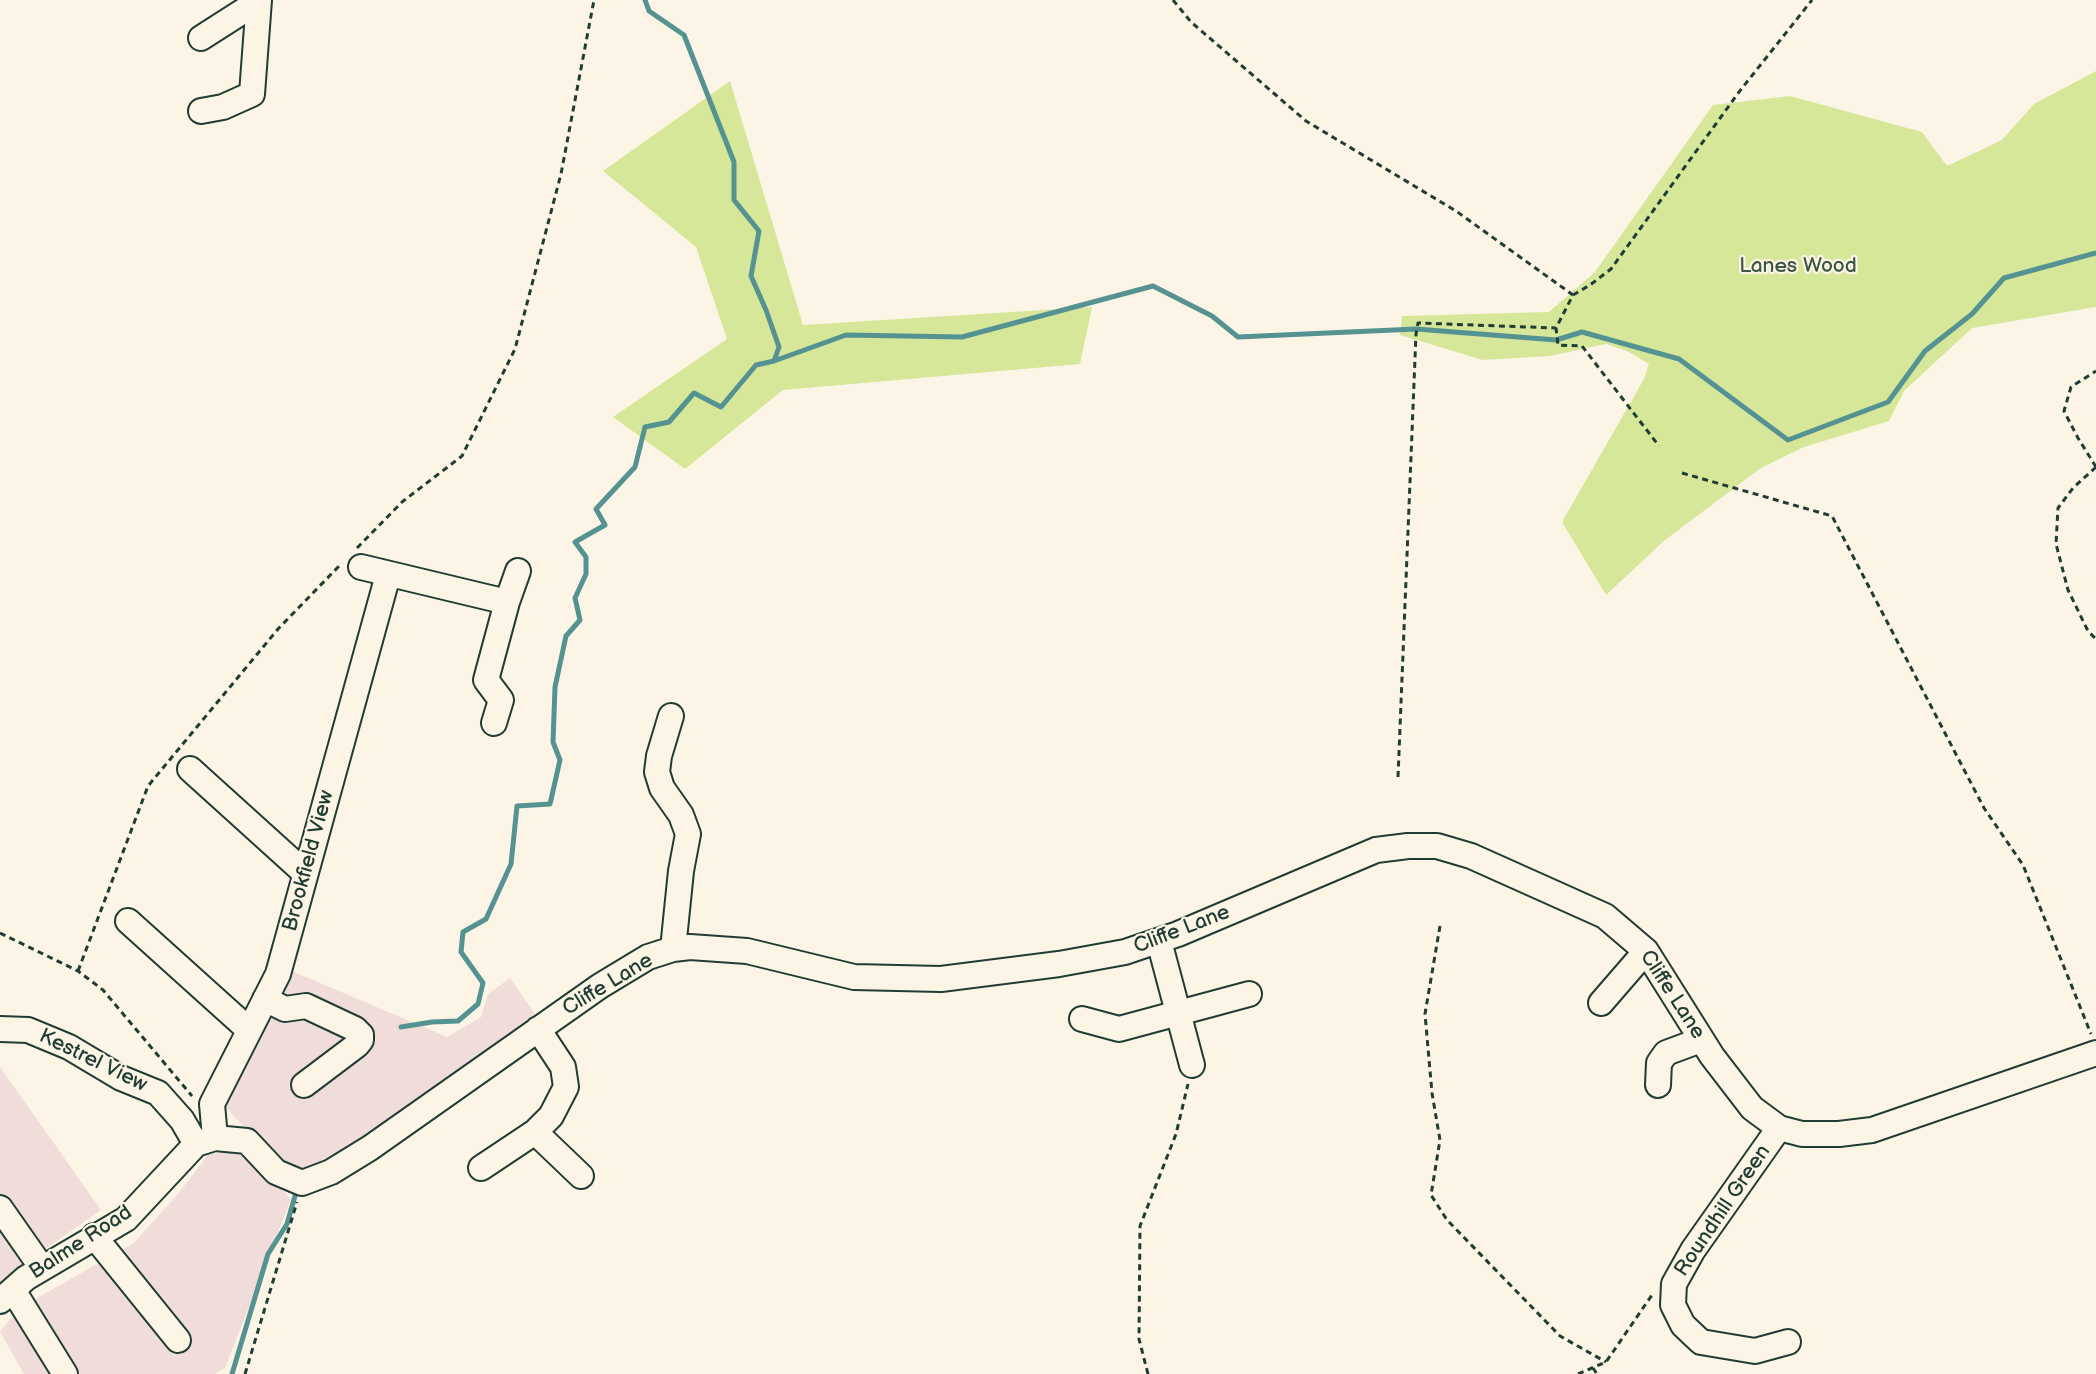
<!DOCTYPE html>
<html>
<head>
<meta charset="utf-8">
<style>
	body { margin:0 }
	canvas { display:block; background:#fcf5e5 }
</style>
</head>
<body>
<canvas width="2096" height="1374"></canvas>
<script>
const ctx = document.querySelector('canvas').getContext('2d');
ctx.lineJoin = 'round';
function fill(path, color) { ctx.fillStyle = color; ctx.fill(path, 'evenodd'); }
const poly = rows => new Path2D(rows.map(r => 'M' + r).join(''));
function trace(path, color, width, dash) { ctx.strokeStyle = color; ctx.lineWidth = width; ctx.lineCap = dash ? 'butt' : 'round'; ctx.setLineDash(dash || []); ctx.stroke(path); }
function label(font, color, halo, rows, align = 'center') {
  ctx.font = font + ' "Balsamiq Sans",sans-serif'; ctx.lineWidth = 4.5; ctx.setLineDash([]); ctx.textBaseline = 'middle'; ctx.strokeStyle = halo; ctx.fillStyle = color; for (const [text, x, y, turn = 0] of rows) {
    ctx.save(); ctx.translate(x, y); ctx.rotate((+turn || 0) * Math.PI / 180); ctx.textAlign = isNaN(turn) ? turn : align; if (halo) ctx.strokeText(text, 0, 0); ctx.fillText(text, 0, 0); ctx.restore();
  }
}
fill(poly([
	[292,971,447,1037,481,1017,488,994,510,978,535,1014,329,1165,300,1170,278,1162,224,1106],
	[0,1067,101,1210,11,1273,0,1288],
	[232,1150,254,1162,291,1199,225,1368,215,1374,24,1374,0,1332,5,1325,25,1305,134,1243,178,1194,208,1155]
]), '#f0dcd8');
fill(poly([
	[2096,71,2096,307,1972,328,1904,391,1889,421,1804,447,1761,468,1665,540,1606,595,1562,522,1644,379,1649,364,1627,351,1606,344,1550,356,1483,360,1400,335,1402,316,1549,312,1595,272,1713,105,1790,96,1922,132,1947,166,2002,140,2034,104],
	[730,81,803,325,1092,307,1080,364,783,390,685,469,613,417,727,339,696,247,603,171]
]), '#d6e79a');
trace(poly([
	[774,361,846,335,962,337,1153,286,1212,316,1238,337,1416,329,1556,340,1582,332,1679,359,1788,440,1888,402,1925,351,1972,314,2004,278,2096,253],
	[401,1027,432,1022,458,1021,478,1004,483,983,461,952,463,932,486,919,511,864,517,806,550,804,560,760,553,742,555,687,566,636,580,620,575,598,586,574,586,557,575,542,605,525,596,509,635,467,645,427,669,422,694,393,721,407,756,365,774,361,779,347,766,310,751,276,759,231,734,200,734,162,684,35,649,11,645,0],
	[232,1374,268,1254,287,1224,295,1196]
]), '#559292', 5);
const minor = poly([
	[201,38,259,1],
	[201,111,223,107,252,94,259,0],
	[361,567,507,602],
	[671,716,659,756,657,772,662,788,681,815,688,834,681,871,673,949],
	[494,723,501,700,486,680,507,602,518,571],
	[190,769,305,873],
	[128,921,249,1030],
	[1159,941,1192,1065],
	[265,999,285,1009,306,1006,355,1029,361,1035,361,1040,357,1045,304,1085],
	[1601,1003,1646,951],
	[1082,1019,1119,1029,1249,994],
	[0,1029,28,1030,69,1047,121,1078,158,1093,182,1120,196,1144],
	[1658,1085,1659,1063,1666,1053,1701,1040],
	[1779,1128,1693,1250,1674,1284,1673,1305,1683,1325,1701,1342,1755,1351,1788,1342],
	[535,1132,581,1176],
	[215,1138,212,1104,278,974,388,575],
	[481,1168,535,1132,551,1116,566,1087,563,1067,538,1029],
	[0,1208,42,1268],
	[94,1236,178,1340],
	[13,1290,65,1374],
	[0,1301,26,1278,126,1219,196,1144,215,1138,247,1141,276,1172,302,1183,331,1172,370,1148,600,986,648,957,673,949,690,947,747,951,854,977,941,979,1059,964,1125,952,1178,934,1376,850,1408,846,1437,846,1471,856,1605,916,1646,951,1712,1056,1752,1108,1779,1128,1802,1134,1839,1134,1872,1130,2096,1053]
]);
trace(minor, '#1f3d34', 28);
trace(poly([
	[1173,0,1191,22,1306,121,1456,211,1573,295,1556,328,1558,345,1582,346,1659,446],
	[1573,295,1590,285,1611,269,1739,92,1812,0],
	[2096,467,2073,488,2058,508,2056,544,2068,590,2088,631,2096,639],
	[2096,467,2078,438,2064,411,2071,387,2096,371],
	[1682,473,1832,516,1984,808,2023,865,2091,1034],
	[357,548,402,502,462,456,515,349,561,174,594,0],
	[1398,777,1416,334,1418,323,1556,328],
	[1440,926,1425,1014,1432,1093,1440,1140,1431,1195,1447,1220,1560,1336,1606,1362],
	[0,933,78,971,103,990,192,1096],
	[78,971,148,786,278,629,342,563],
	[1593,1368,1597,1374],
	[245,1374,297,1202],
	[1148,1374,1139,1339,1140,1226,1176,1134,1188,1084],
	[1578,1374,1606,1362,1654,1292]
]), '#1f3d34', 3, [6, 4.5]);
trace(minor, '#fcf5e5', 24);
label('21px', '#3a5643', '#fcf5e5', [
	["Lanes Wood",1798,267]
]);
label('21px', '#1f3d34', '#fcf5e5', [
	["Brookfield View",309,861,-75],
	["Cliffe Lane",1182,930,-21],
	["Cliffe Lane",608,985,-31],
	["Cliffe Lane",1672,995,57],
	["Kestrel View",93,1061,26],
	["Roundhill Green",1723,1211,-56],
	["Balme Road",81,1243,-33]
]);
</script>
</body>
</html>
